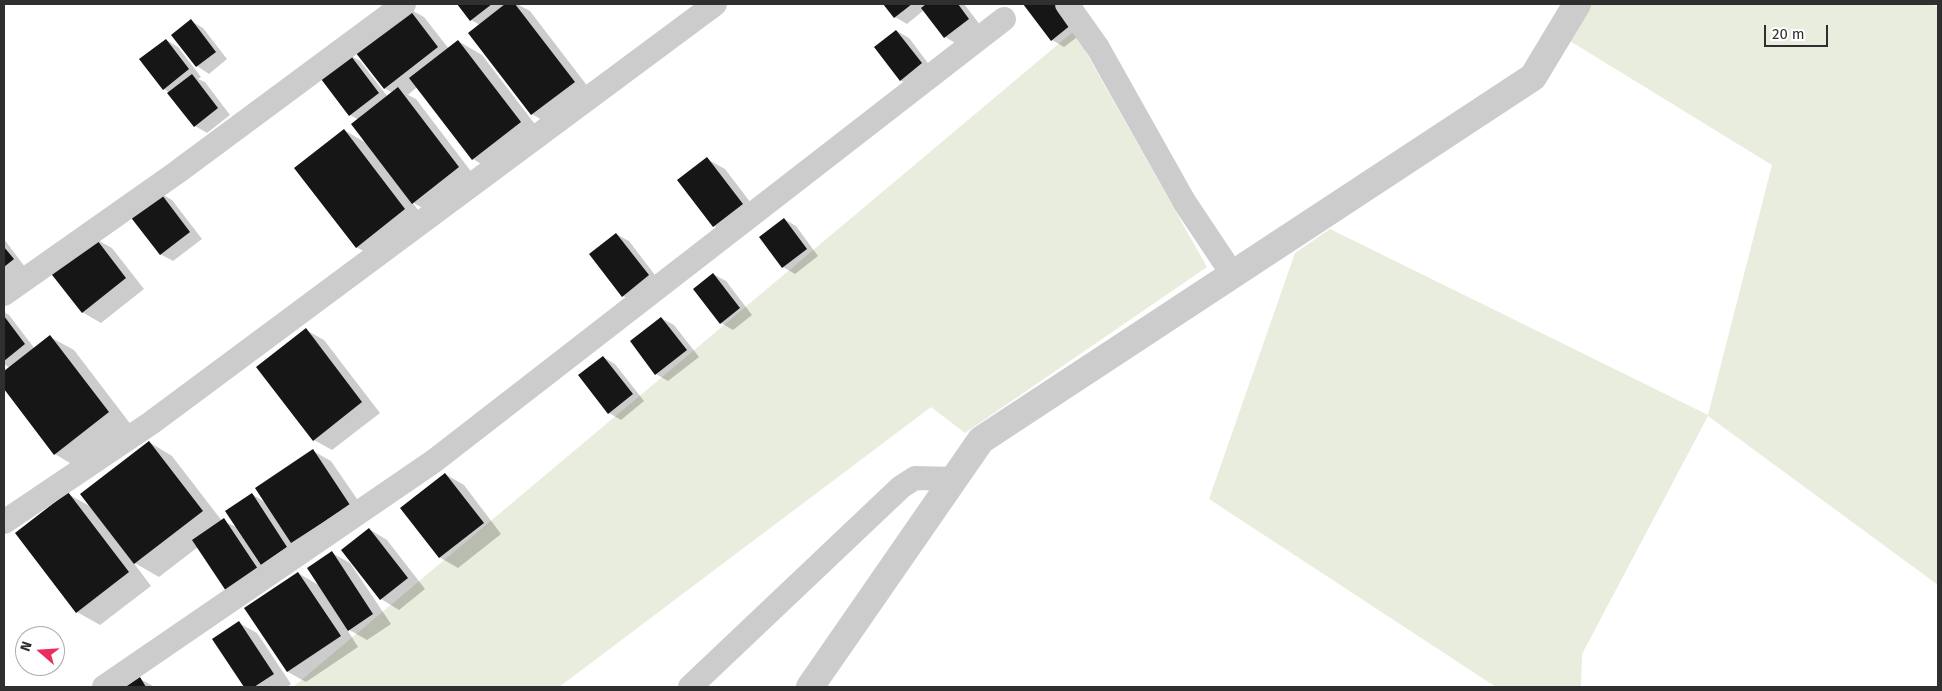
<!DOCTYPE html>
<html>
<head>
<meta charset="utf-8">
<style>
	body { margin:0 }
	#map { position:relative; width:1942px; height:691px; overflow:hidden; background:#fff; font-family:"Fira Sans",sans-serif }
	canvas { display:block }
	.frame { position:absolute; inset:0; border:5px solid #2f2f2f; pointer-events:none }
	.north { position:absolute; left:15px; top:626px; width:50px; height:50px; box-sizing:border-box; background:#fff; border:1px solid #acacac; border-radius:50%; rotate:289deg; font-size:14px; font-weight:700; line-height:20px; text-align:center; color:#2f2f2f }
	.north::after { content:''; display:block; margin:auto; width:18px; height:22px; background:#ea2d5e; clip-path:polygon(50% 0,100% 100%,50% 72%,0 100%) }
	.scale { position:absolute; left:1764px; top:25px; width:64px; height:22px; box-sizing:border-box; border:2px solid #2f2f2f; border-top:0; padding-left:6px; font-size:15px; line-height:18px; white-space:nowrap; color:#2f2f2f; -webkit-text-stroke:4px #fff; paint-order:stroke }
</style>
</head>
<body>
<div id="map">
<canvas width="1942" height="691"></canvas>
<div class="frame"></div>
<div class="north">N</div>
<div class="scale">20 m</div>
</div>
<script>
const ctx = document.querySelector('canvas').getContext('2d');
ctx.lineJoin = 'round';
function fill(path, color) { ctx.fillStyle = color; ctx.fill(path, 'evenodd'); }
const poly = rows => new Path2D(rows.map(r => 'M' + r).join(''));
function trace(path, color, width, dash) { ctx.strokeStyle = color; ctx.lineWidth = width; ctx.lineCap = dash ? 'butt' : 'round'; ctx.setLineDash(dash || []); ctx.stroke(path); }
fill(poly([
	[1587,4,1931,4,1938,7,1938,585,1708,416,1582,654,1581,687,1496,687,1209,499,1295,253,1330,229,1708,415,1772,165,1565,38],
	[1074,31,1207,267,965,433,931,407,559,687,293,687]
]), '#e8eddd');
fill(poly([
	[458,4,517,4,530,11,592,92,550,125,532,114,469,33,480,25,471,20],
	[885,4,964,4,981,26,957,44,945,37,924,10,907,24,895,17],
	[1025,4,1062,4,1084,32,1064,47,1052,40],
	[406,7,424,17,449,49,458,41,482,55,544,136,496,173,473,159,417,87,408,95,416,99,476,178,431,213,412,202,428,223,380,260,356,247,344,130,368,144,359,120,350,115,348,54,360,61,388,97,393,93,384,88],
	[191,21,203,28,227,59,209,74,197,66],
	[897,31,909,38,934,71,913,87,900,80],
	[166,40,178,47,201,77,198,79,205,82,230,115,207,133,195,126,170,93,164,89],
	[707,159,725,169,760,215,732,237,714,226],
	[160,193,172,200,202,239,173,261,160,254],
	[784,219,796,226,818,256,795,274,783,267],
	[616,234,629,241,661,283,635,303,623,296],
	[94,238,112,248,144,289,101,323,82,312],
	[4,239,25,267,4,283],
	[713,274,726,281,752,315,733,330,721,323],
	[4,312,9,315,35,349,50,337,74,350,132,426,78,468,55,454,4,387,4,373,10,368,4,364],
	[661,318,674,325,699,357,668,381,656,374],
	[306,330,324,340,380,413,332,450,314,440],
	[603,357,615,364,644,401,621,420,609,413],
	[149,442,172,456,222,521,237,527,252,494,266,503,313,451,331,461,368,515,276,580,198,547,159,577,133,562,151,586,100,625,77,612,68,494,93,508],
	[445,474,464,485,501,534,458,568,439,557],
	[369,529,387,540,425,589,399,610,381,599],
	[332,553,350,563,391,624,367,640,346,628,358,647,306,682,288,672,246,609,298,573,320,586],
	[239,623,257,633,291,684,287,687,246,687,214,640],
	[140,679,155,687,127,687]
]), '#0003');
fill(poly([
	[457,4,492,4,470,21],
	[505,4,515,4,575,82,531,115,468,33],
	[883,4,912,4,894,18],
	[926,4,958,4,969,19,944,38,921,8],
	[1023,4,1057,4,1072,24,1051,41],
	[406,5,438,47,384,89,352,48],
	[191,19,216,52,196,67,171,35],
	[896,30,922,63,900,81,874,47],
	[166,39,189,69,163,90,139,59],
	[458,40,521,122,472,160,409,78],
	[348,52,379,93,349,116,318,75],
	[192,74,218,108,194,127,167,93],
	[398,87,459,167,412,204,351,124],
	[344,129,405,209,356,248,294,168],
	[707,157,743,204,713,227,677,180],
	[159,191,190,232,160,255,129,215],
	[784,218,807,249,782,268,759,237],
	[616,233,649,275,622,297,589,254],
	[94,236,126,278,82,313,49,271],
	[4,247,14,259,4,267],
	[713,273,740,308,720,324,693,289],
	[4,316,25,344,4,361],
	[661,317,687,350,655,375,630,341],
	[306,328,362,402,313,441,256,367],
	[50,335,109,412,54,455,4,389,4,371],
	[603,356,633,394,608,414,578,375],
	[149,441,203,511,134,564,80,494],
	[313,449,350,505,291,543,255,488],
	[445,473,484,523,439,558,400,508],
	[68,492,129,572,76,613,15,533],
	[252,493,287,547,261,565,225,511],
	[224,518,258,569,226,591,192,540],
	[369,528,408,578,380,600,341,550],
	[332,551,373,614,348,631,307,568],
	[298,572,341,636,287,672,244,608],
	[239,621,274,674,254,687,244,687,212,639],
	[140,677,146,687,125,687]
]), '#161616');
trace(poly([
	[1067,4,1098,48,1185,203,1233,275],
	[4,294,176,173,404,4],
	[4,522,151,423,715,4],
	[104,687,434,461,1004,19],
	[690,687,901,487,915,478,955,479]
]), '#ccc', 24);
trace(poly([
	[810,687,981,440,1533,77,1577,4]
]), '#ccc', 28);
</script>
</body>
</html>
